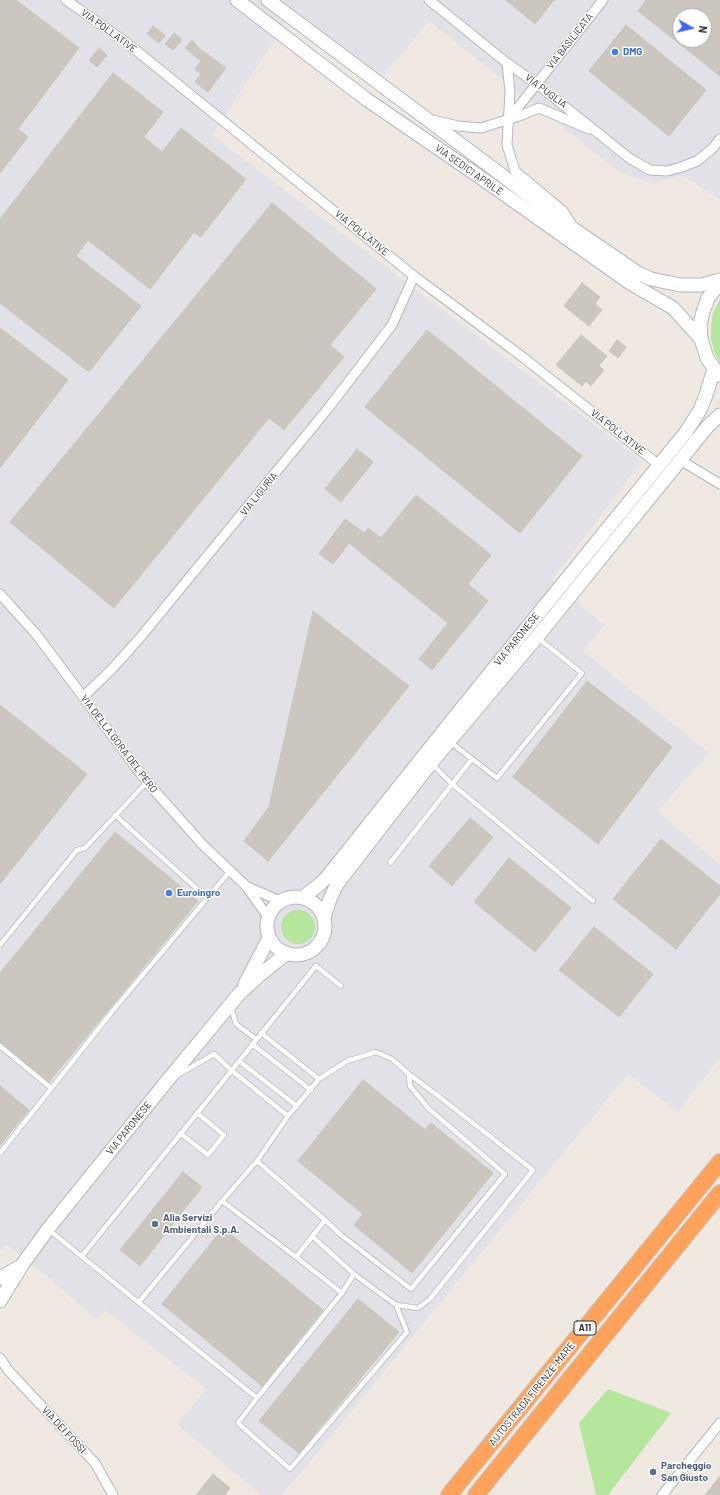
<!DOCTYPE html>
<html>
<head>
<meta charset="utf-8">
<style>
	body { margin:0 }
	#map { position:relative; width:720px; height:1495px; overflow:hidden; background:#efe9e1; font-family:Barlow,sans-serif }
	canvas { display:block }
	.north { position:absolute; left:672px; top:8px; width:40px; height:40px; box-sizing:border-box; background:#fff; border:1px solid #ababab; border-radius:50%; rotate:98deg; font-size:11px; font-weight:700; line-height:16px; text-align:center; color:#2e2e2e }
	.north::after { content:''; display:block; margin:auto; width:14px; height:18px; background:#4264fb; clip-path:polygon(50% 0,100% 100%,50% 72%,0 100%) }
</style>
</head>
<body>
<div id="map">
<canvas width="720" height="1495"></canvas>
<div class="north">N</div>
</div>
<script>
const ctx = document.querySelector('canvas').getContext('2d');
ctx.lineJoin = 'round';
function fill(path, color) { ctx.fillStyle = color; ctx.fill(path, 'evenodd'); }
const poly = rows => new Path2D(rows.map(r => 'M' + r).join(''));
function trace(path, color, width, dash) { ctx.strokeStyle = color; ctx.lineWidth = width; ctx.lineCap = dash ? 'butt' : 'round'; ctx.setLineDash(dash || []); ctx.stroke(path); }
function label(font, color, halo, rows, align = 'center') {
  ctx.font = font + ' Barlow,sans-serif'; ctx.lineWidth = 3; ctx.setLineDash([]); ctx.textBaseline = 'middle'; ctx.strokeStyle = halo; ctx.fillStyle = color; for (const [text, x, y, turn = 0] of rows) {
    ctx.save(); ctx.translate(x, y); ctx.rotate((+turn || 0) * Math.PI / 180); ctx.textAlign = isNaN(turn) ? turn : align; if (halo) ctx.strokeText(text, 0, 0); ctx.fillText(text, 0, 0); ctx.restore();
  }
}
fill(poly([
	[0,0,720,0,720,200,683,175,653,184,619,172,429,21,380,79,292,13,212,135,642,461,552,580,604,625,583,651,709,753,658,811,720,865,720,1057,678,1112,628,1074,308,1464,281,1495,261,1495,177,1424,206,1389,105,1310,96,1319,44,1274,7,1245,0,1251],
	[680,16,704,16,704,40,680,40]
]), '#e3e1e8');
fill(poly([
	[720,299,720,363,714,351,711,339,711,326,713,313],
	'281 927a17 17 0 1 1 34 0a17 17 0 1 1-34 0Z',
	[608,1389,671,1413,608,1495,596,1495,579,1423]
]), '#b6e59e');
const building = poly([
	[0,0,16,0,79,48,18,129,28,137,0,173,0,0],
	[506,0,554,0,535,24,506,0],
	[646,0,720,0,720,76,638,11,646,0],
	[680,16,704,16,704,40,680,40,680,16],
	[626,25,706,90,669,136,589,71,626,25],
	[153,26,165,35,159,43,147,34,153,26],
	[174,33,182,40,173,50,165,44,174,33],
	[192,40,199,48,226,68,208,92,195,82,201,74,195,69,201,61,185,48,192,40],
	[99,48,107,55,97,67,89,60,99,48],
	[113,73,163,112,144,137,162,152,181,128,246,179,201,237,194,232,150,289,88,240,76,256,141,306,89,372,0,303,0,219,113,73],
	[272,203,376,289,330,345,344,357,284,430,269,418,114,608,10,522,272,203],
	[582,283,600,297,595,304,602,310,589,326,564,306,582,283],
	[0,328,68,380,0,468,0,328],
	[427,330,582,456,520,533,365,407,427,330],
	[581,335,607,356,599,366,604,370,591,386,586,381,582,386,556,365,581,335],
	[617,340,626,347,618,358,609,351,617,340],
	[357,449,373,462,341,502,325,489,357,449],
	[416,495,491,555,468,584,488,601,432,670,419,659,448,623,349,543,333,564,319,554,345,519,364,533,368,528,381,538,416,495],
	[313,611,409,686,268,861,244,841,269,807,313,611],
	[587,681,672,747,598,844,513,777,587,681],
	[0,705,87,774,0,884,0,705],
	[470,818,493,837,452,886,429,866,470,818],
	[115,832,198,901,49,1082,0,1042,0,973,115,832],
	[661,839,720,886,720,894,676,949,613,899,661,839],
	[509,858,571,908,535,952,474,902,509,858],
	[594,927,653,974,619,1017,559,970,594,927],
	[363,1080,425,1130,431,1123,493,1173,412,1273,354,1225,363,1214,298,1161,363,1080],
	[0,1086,29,1110,0,1145,0,1086],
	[183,1172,202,1187,140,1266,120,1250,183,1172],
	[223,1228,323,1310,262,1386,162,1304,223,1228],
	[358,1299,399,1332,299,1453,259,1421,358,1299],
	[213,1474,230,1488,225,1495,196,1495,213,1474],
	[720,1476,720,1495,705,1495,720,1476]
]);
fill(building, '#cbc7bf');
trace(building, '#cbc5ba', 1);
const lane = poly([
	[450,742,497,778,582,673,538,638],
	[432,764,452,784,593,901],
	[115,815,207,898],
	[390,863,472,759],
	[0,945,77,850,85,848,147,782],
	[231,1007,236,1024,256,1039],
	[261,1033,319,1079],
	[252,1044,311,1090],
	[0,1046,51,1088],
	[239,1061,297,1106],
	[178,1075,214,1054,231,1070,288,1116],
	[180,1133,208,1155,224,1135,197,1113],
	[0,1153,115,1008,230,871],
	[222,1201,296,1257,342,1293],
	[49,1230,257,1398,342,1293,354,1274],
	[313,1237,354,1274,396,1305,418,1308,430,1299,533,1170,437,1095,409,1074],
	[82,1256,316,966,341,986],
	[296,1257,325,1220],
	[139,1302,222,1201,257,1161,288,1116,319,1079,347,1061,376,1052,392,1059,409,1074,410,1086,428,1108,505,1174,411,1289,341,1235,325,1220,257,1161],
	[257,1398,238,1423,290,1469,407,1332,396,1305]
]);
const street = poly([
	[66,0,127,43,414,276,524,358,659,465],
	[429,0,507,63,537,84,629,158,650,170,667,171,679,168,697,161,712,149,720,139],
	[507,63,510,92,507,145,515,171,563,211,572,225],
	[432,120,458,126,481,128,522,115,539,108,589,129],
	[508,120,603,0],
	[680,460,720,484],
	[0,594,36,634,147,782,202,844,246,886,268,917],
	[83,697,112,669,139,639,326,411,392,325,414,276],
	[246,886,280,901],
	[0,1358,8,1370,95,1463,113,1495],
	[662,1495,720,1423]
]);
const secondary = poly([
	[237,0,366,99,477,175,630,283,673,308,701,339],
	[268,0,575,230,638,273,651,279,680,285,701,285,720,280],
	[719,375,707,358,701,339,700,325,703,312,708,298,720,283],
	[303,897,319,885,327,877,465,704,686,432,700,410,706,395,714,369],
	'267 926a29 29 0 1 1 58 0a29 29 0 1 1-58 0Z',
	[324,917,330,899,337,884,431,763,537,637,708,426,720,415],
	[245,984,269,938],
	[0,1278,21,1266],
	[0,1301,22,1265,48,1229,167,1081,239,994,261,974,287,953]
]);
const highway = poly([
	[449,1495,720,1162],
	[476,1495,720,1193]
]);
trace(lane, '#b4b7c1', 6);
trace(street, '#b4b7c1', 11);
trace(secondary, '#b4b7c1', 15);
trace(highway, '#c9c9c9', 18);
trace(lane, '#fff', 4.5);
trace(street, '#fff', 9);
trace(secondary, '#fff', 13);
trace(highway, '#ffa35c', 16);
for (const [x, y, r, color] of [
	[615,52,4,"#3f7fe0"],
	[169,893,4,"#3f7fe0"],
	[155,1224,4,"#5c6f8a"],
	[653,1472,4,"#5c6f8a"]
]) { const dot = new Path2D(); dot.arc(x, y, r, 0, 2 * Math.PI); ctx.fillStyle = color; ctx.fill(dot); trace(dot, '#fff', 1.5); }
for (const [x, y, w] of [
	[585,1328,22]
]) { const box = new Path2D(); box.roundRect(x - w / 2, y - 7, w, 14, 3); ctx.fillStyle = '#fff'; ctx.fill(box); trace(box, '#2e2e2e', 1); }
label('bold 9px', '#2e2e2e', null, [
	["A11",585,1328]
]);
label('10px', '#2e2e2e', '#fff', [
	["VIA POLLATIVE",109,31,36],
	["VIA BASILICATA",570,41,-52],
	["VIA PUGLIA",546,91,37],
	["VIA SEDICI APRILE",469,170,35],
	["VIA POLLATIVE",362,233,39],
	["VIA POLLATIVE",618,432,38],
	["VIA LIGURIA",259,494,-51],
	["VIA PARONESE",517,639,-51],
	["VIA DELLA GORA DEL PERO",119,744,53],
	["VIA PARONESE",129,1128,-51],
	["AUTOSTRADA FIRENZE-MARE",532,1394,-51],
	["VIA DEI FOSSI",64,1430,47]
]);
label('bold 10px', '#366cbe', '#fff', [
	["DMG",623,52],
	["Euroingro",177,893]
], 'left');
label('bold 10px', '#4e5e75', '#fff', [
	["Alia Servizi",163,1218],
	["Ambientali S.p.A.",163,1230],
	["Parcheggio",661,1466],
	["San Giusto",661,1478]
], 'left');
</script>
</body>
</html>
